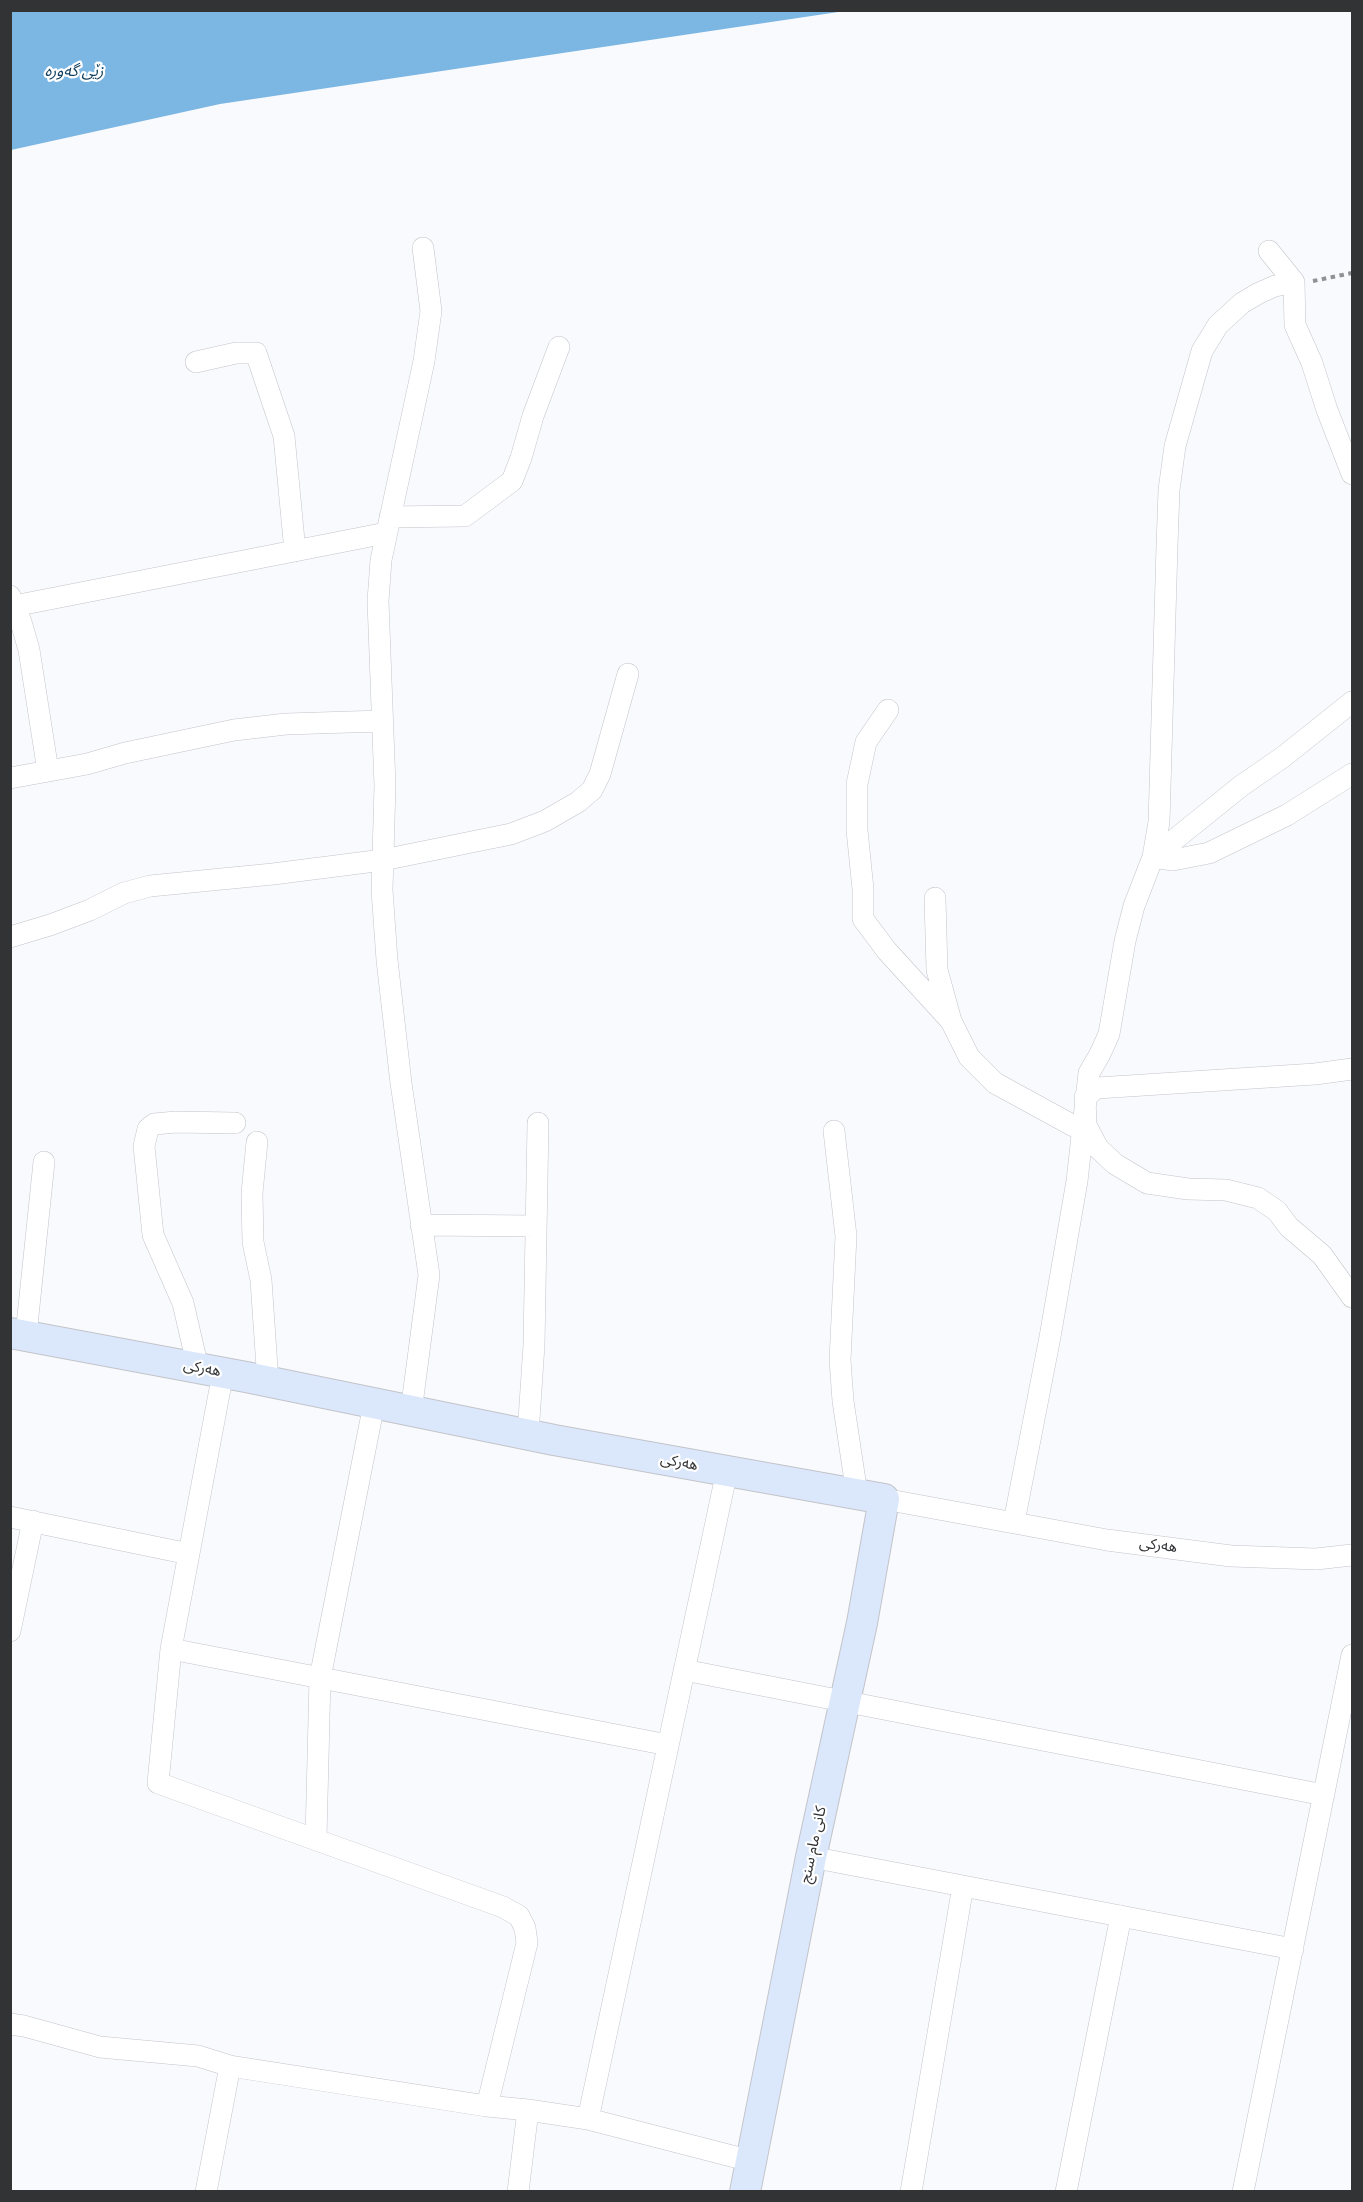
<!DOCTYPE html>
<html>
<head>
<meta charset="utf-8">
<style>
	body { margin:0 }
	#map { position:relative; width:1363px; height:2202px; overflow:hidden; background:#f9fafe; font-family:"Titillium Web",sans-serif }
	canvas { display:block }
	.frame { position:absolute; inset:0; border:12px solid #323335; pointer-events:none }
</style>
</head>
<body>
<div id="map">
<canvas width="1363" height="2202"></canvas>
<div class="frame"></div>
</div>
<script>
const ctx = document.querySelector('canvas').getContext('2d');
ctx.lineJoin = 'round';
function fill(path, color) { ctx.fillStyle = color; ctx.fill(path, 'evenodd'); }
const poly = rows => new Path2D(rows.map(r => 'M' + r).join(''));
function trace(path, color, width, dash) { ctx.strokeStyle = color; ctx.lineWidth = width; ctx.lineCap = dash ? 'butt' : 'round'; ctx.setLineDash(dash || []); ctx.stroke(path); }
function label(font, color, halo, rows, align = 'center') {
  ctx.font = font + ' "Titillium Web","Noto Sans Arabic",sans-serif'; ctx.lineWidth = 4.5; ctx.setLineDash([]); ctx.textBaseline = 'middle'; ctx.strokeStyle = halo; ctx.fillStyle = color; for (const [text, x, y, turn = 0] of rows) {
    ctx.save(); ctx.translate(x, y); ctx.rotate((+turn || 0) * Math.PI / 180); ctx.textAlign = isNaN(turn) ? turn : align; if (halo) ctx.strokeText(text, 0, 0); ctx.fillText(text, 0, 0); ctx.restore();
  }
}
fill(poly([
	[10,11,11,10,845,11,220,104,11,150]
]), '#7cb6e3');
const street = poly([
	[1269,251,1294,282,1295,325,1312,363,1327,410,1352,474],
	[196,362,236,353,256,353,284,436,295,551],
	[390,517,465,516,512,481,521,458,533,416,559,347],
	[10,596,21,622,29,650,48,771],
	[14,606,386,533],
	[888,710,866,742,857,784,857,830,863,889,863,919,887,951,951,1021],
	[10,778,87,764,125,753,234,730,286,724,382,721],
	[1153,857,1241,786,1283,757,1352,702],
	[1153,857,1173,860,1209,853,1287,815,1352,774],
	[935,898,937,970,951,1021,969,1057,995,1083,1081,1130],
	[10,937,50,925,90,910,124,893,150,886,273,874,383,860,511,834,545,821,578,802,592,790,600,774,628,674],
	[1352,1069,1315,1074,1097,1088,1085,1097,1086,1125,1098,1148,1115,1164,1147,1183,1188,1189,1226,1190,1258,1198,1277,1211,1289,1227,1322,1255,1352,1297],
	[834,1131,846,1236,840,1360,843,1401,857,1494],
	[257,1142,252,1193,253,1242,261,1280,268,1382],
	[421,1225,536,1226],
	[26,1335,44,1162],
	[198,1368,183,1303,153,1235,144,1146,148,1129,154,1124,176,1122,235,1123],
	[223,1373,171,1649,158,1783,503,1907,519,1916,525,1928,527,1943,487,2106],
	[411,1412,429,1275,401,1083,387,960,382,890,385,786,378,601,381,560,424,361,431,311,423,248],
	[528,1434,534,1345,538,1123],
	[884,1499,1107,1540,1231,1556,1316,1559,1352,1555],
	[10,1517,189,1554],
	[1014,1522,1050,1337,1077,1181,1089,1073,1100,1054,1109,1034,1125,941,1134,906,1153,857,1159,822,1167,546,1169,490,1175,446,1202,351,1218,325,1242,303,1259,293,1275,286,1294,282],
	[10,1631,33,1521],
	[171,1649,668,1745],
	[684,1670,1324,1795],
	[316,1838,320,1678,374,1404],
	[811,1857,1293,1949],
	[10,2024,24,2026,100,2047,198,2056,230,2066,487,2106,528,2110,588,2119,751,2161],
	[588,2119,727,1471],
	[206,2192,230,2066],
	[518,2192,528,2110],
	[911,2192,963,1886],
	[1066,2192,1121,1916],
	[1243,2192,1352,1655]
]);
const secondary = poly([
	[10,1333,246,1377,554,1440,884,1499,862,1623,811,1857,745,2192]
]);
trace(street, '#c3c4ca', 22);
trace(secondary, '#c3c4ca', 32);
trace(poly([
	[1313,281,1352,273]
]), '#909194', 4, [4.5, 4.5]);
trace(street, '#fff', 21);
trace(secondary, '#dbe7fb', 30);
label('15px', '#323335', '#fff', [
	["هەرکی",202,1369,10],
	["هەرکی",679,1463,10],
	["هەرکی",1158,1546,7],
	["کانی مام سنج",814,1845,-78]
]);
label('italic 16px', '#123f5e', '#fff', [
	["زێی گەورە",74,72]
]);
</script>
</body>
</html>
